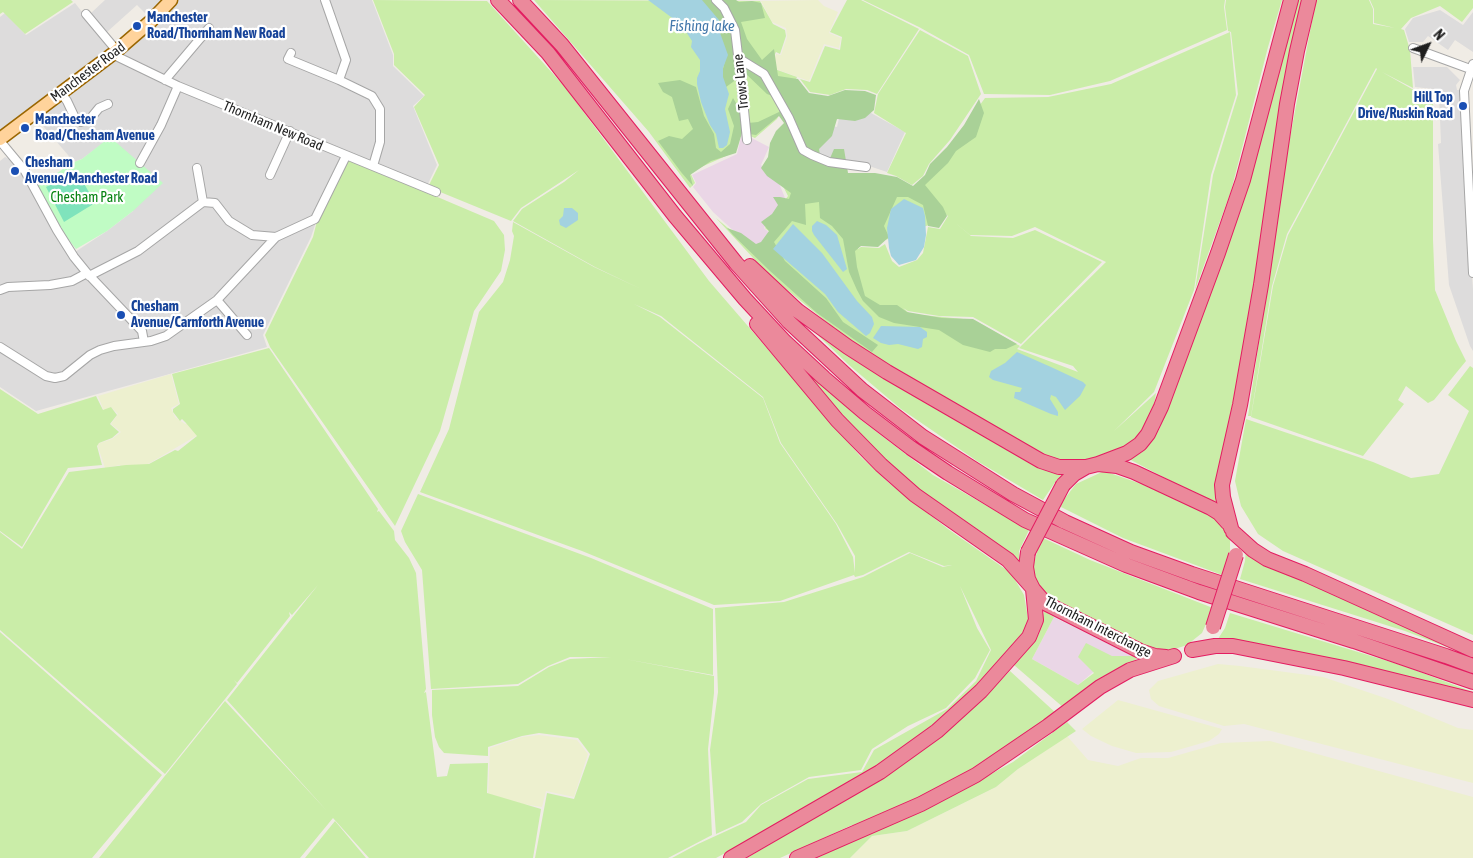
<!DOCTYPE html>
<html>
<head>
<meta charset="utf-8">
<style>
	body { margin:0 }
	#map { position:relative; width:1473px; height:858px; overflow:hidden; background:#f0ece5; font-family:"Asap Condensed",sans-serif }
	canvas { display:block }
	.north { position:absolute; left:1403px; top:20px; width:50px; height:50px; -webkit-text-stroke:4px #fff; paint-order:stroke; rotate:48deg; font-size:14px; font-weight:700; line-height:20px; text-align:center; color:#1f1f1f }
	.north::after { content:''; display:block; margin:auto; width:18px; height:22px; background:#1f1f1f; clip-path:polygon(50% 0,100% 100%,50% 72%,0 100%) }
</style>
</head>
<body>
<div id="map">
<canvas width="1473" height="858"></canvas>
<div class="north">N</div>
</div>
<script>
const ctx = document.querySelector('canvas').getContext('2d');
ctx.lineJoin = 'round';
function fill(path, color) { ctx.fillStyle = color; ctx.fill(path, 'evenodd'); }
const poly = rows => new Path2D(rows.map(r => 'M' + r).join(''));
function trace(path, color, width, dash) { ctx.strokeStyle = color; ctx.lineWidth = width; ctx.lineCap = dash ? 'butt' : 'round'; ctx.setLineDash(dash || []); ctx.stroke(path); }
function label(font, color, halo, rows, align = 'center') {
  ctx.font = font + ' "Asap Condensed",sans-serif'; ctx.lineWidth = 4.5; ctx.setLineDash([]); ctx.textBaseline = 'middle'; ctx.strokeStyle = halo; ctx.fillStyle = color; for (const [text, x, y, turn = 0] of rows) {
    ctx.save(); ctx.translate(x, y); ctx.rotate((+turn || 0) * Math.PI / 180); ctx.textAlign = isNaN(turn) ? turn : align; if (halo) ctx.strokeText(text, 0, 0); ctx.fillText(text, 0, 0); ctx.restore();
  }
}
fill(poly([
	[105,0,163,0,147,15,137,5,107,32,91,13],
	[179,0,372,0,393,55,393,66,424,96,413,106,437,165,425,190,346,158,316,222,311,237,263,335,267,347,36,411,0,387,0,161,5,157,12,160,22,171,72,254,107,231,133,211,110,138,82,159,74,162,37,119,154,26],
	[75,3,111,49,54,89,0,132,0,17,5,13,26,35],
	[1440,10,1463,25,1473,12,1473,52,1455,40,1448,50,1428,36,1423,42,1409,42,1405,29,1413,18],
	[1413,67,1447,67,1460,80,1456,85,1457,90,1461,90,1465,187,1473,289,1473,351,1470,346,1449,285,1438,144,1441,143,1439,94,1433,89,1415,87],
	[871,113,905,132,887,172,863,164,841,162,810,152,818,123,837,127,840,114]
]), '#dddcdc');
fill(poly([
	[742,133,769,147,761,165,779,183,785,198,764,228,772,235,758,253,713,212,693,187,696,183,692,175,737,154],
	[1054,617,1133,656,1112,656,1078,685,1032,659]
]), '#ead6e6');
fill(poly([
	[818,0,824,6,838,12,829,33,841,38,839,48,824,44,809,81,770,67,776,54,781,55,787,37,786,28,772,22,761,1],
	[171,374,179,404,171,408,175,417,185,424,200,414,208,429,148,464,149,468,126,478,120,465,105,468,97,444,112,439,121,432,111,424,118,414,111,407,104,411,98,396],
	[1218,664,1240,666,1323,677,1388,699,1458,728,1473,730,1473,783,1244,724,1224,726,1159,706,1151,699,1149,690,1158,681],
	[1118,700,1222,729,1219,734,1209,741,1171,752,1136,753,1112,746,1091,736,1082,729],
	[539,735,577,740,588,754,574,797,546,791,542,807,509,802,488,796,490,748,522,737],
	[1067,736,1088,760,1118,766,1141,758,1168,758,1221,743,1270,741,1473,797,1473,858,850,858,872,836,907,831,996,787,1018,769]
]), '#edf0cf');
fill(poly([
	[0,0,71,0,73,2,25,34,3,12,0,14],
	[373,0,487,1,565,87,709,281,860,456,889,483,948,529,1011,573,1024,595,1029,624,1012,648,962,702,924,733,868,772,809,808,716,858,672,858,698,844,746,822,761,805,808,779,862,772,874,750,947,709,976,681,991,650,960,586,977,628,990,650,975,678,946,708,908,726,872,749,861,770,809,777,761,804,742,822,716,834,710,750,718,692,715,608,784,602,863,577,910,553,943,567,952,565,944,566,909,552,863,575,855,577,854,575,780,601,714,605,582,551,420,492,449,429,479,312,503,282,510,260,514,236,512,231,513,222,594,267,641,289,595,267,513,221,522,209,564,182,579,170,521,208,511,221,428,187,439,165,414,107,425,95,394,65,394,54],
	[634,304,661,316,763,397,781,443,837,524,855,556,855,573,853,557,836,524,780,443,763,398,660,317],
	[534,0,760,1,773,24,785,30,786,36,780,54,776,52,769,67,797,77,777,119,755,138,740,132,735,152,690,172,695,183,690,188,649,132],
	[847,0,861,0,919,29,877,94,867,90,846,89,830,95,810,92,800,79,810,82,825,46,840,50,842,37,830,32],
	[863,0,1225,0,1224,7,1227,30,1110,81,1050,95,984,94,969,55,919,27],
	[1226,0,1282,0,1268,47,1231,191,1195,290,1213,175,1238,94,1231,32,1228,31,1225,7],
	[1297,0,1304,0,1220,507,1129,459,1142,452,1159,430,1222,257],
	[1316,0,1369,0,1373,9,1373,24,1395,28,1374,23,1374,9,1370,0,1473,0,1473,8,1462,22,1440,6,1411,18,1401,29,1404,30,1410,50,1413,88,1382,72,1412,89,1433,95,1433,240,1435,290,1456,341,1466,361,1434,400,1428,403,1406,386,1398,400,1404,404,1363,456,1251,417,1273,286,1288,235,1377,69,1376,68,1287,234,1272,286,1251,416,1248,416,1288,148],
	[920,30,968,56,981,94,950,140,929,164,923,176,912,185,896,176,887,173,906,133,874,113,878,94],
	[1230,32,1236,95,1211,175,1194,290,1154,392,1114,431,1156,393,1154,405,1140,435,1128,446,1106,455,1073,462,1054,461,868,352,835,329,769,275,716,218,759,254,773,235,765,228,788,196,781,182,848,173,918,190,985,98,1048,97,1111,84],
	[944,213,948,216,940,229,928,227,923,253,917,260,899,267,892,261,885,244,879,248,861,247,858,249,858,245,882,241,929,225],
	[953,221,970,235,1012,236,1035,227,1106,262,1019,348,1073,366,1078,372,1017,349,1020,346,974,320,922,315,909,313,903,308,908,311,939,316,973,317,1021,344,1102,262,1035,230,1013,238,971,236],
	[348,159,494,221,504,235,505,250,501,271,474,311,440,431,395,526,270,347,265,335,313,237,317,221],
	[780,299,1040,469,1063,473,1056,481,1043,500,977,461,901,409,849,365],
	[780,347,861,420,933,475,1029,530,1019,551,1019,565,924,497,869,449],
	[269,348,378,509,377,512,379,511,394,531,395,540,409,558,416,573,426,689,424,693,426,692,437,777,447,776,450,764,488,763,487,793,541,809,533,858,369,858,333,818,300,858,99,858,225,701,327,811,227,700,318,585,292,615,289,612,290,616,237,683,234,680,237,684,165,774,0,630,0,532,22,549,69,472,126,465,149,464,175,450,178,451,197,436,186,423,182,419,180,421,173,412,173,409,180,404,172,374],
	[1470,366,1473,368,1473,635,1283,551,1258,534,1241,506,1235,481,1246,419,1373,462,1411,478,1439,474,1469,411,1448,395],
	[0,389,38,414,96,396,103,410,111,407,117,415,110,424,119,432,112,438,99,443,97,446,102,465,68,468,22,547,0,531],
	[1104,471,1150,487,1217,519,1230,540,1230,563,1225,576,1123,538,1059,506,1076,484],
	[418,494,591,558,713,609,713,675,625,659,714,676,714,693,708,749,712,835,668,858,535,858,547,793,574,799,590,754,578,738,539,733,522,736,488,747,488,756,444,753,439,747,435,737,432,715,432,690,518,686,549,667,570,659,611,657,570,657,548,666,518,684,431,689,422,570,405,542,401,531],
	[1043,538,1090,560,1213,608,1202,633,1187,645,1169,651,1153,650,1055,601,1040,590,1032,570,1037,552],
	[1246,549,1465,654,1405,631,1240,579,1245,561],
	[1044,611,1054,617,1032,659,1078,685,1094,673,1078,657,1086,643,1112,656,1133,656,1137,659,1111,674,1064,708,1014,665,1039,634],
	[1230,613,1404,666,1473,692,1473,697,1216,642,1225,628],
	[0,632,162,775,92,858,0,858],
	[1010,671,1057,714,996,758,934,792,856,828,852,825,780,858,747,858,873,783,915,755,961,719],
	[1067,722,1076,731,1018,769,996,787,907,831,872,836,850,858,817,858,864,835,925,810,1013,762],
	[335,821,366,858,305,858]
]), '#caeda8');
fill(poly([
	[693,0,736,0,739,2,752,1,761,3,765,18,741,22,747,39,762,60,774,49,778,76,798,79,809,93,828,96,845,90,865,91,876,95,874,110,865,118,855,121,837,119,832,136,819,149,821,161,828,163,834,149,844,149,848,173,875,173,897,177,913,186,925,175,930,164,947,147,964,125,979,99,984,113,976,137,956,151,948,163,925,185,943,207,947,216,939,228,928,226,923,205,908,197,897,197,884,226,889,237,878,247,861,246,855,251,857,267,865,296,880,305,897,305,907,312,942,318,973,319,1017,344,1006,349,995,349,990,352,963,345,939,330,894,323,879,317,863,301,857,290,849,272,843,239,832,226,820,218,819,202,805,204,806,225,792,221,774,242,785,261,826,298,843,322,878,345,872,352,817,313,770,271,733,235,727,228,741,233,756,244,761,242,769,231,761,222,772,214,778,205,773,197,780,197,789,199,791,193,767,176,761,168,768,157,770,143,776,131,784,123,779,116,756,135,742,133,736,153,711,161,690,175,693,186,681,172,658,141,669,136,682,139,693,129,688,119,679,121,672,97,663,92,658,83,680,80,696,87,704,116,714,134,716,148,721,152,730,144,734,126,728,109,733,98,748,123,758,122,779,112,785,101,767,94,744,72,737,68,737,79,726,87,720,80,725,61]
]), '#a9d197');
fill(poly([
	[110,137,163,183,133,211,107,231,76,249,61,230,37,186,74,162,82,159]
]), '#c0fcc4');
fill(poly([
	[77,171,95,203,64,222,46,187]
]), '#7fe3bc');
fill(poly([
	[648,0,702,0,719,20,719,30,728,55,723,68,723,77,729,94,725,109,730,132,727,145,723,148,719,148,716,134,710,125,701,102,697,84,697,78,700,71,700,60,691,47,692,41,685,30,675,20],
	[904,199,923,208,925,216,926,235,924,247,916,260,899,265,891,256,889,248,887,228,891,209],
	[564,208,572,208,578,213,578,220,566,228,560,225,559,220,563,216],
	[817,221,826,225,837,235,847,269,843,272,814,235,812,231,812,226],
	[793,224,822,253,857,301,872,317,874,324,870,333,866,336,838,312,825,294,773,249],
	[881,326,920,327,927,332,927,337,923,339,922,347,918,349,898,344,889,345,881,343,873,338],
	[1017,352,1051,367,1083,382,1086,385,1080,396,1065,410,1056,397,1051,395,1050,399,1058,412,1058,416,1051,414,1014,398,1015,392,1020,392,1022,388,993,380,989,377,991,371,1005,363]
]), '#a3d2e0');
const minor = poly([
	[325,0,346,60,339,80,372,96,380,109,380,142,373,166],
	[716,0,724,8,735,30,741,80,747,140],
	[86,14,117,51],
	[1413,48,1473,70],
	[114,53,118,57,178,86,436,192],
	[291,53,288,59,339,80],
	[738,58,764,74,789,118,803,150,812,155,829,162,866,167],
	[1473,64,1464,91,1473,273],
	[165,80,209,28],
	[61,93,67,101,75,118,81,122,90,119,99,108,108,104],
	[0,141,25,171,57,230,74,257,87,273,142,331,144,342],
	[140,163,161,125,178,86],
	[197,168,203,202],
	[270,175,290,131],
	[89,276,138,251,203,202,215,203,229,221,252,235,276,237],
	[0,290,8,287,50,285,72,281,87,273],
	[217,300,247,335],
	[0,347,46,376,55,378,64,376,90,355,100,350,114,346,151,341,166,336,217,300,276,237,315,219,346,156]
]);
const primary = poly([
	[0,139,114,53,151,21,171,0]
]);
const motorway = poly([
	[498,0,548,53,675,216,745,299,785,342,824,378,865,413,911,448,948,473,1025,520,1126,565,1199,592,1354,641,1473,682],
	[520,0,562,45,736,263,789,322,862,390,923,437,1013,494,1065,522,1131,552,1192,574,1446,656,1473,666],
	[750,266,798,311,848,347,887,372,1041,461,1059,467,1086,467],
	[757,324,837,420,881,465,915,495,1008,560,1031,586],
	[1098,464,1127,453,1140,444,1148,434,1161,407,1218,253,1243,180,1291,0],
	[1063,485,1074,474,1086,467,1098,464,1117,466,1134,472,1211,508,1219,513,1228,523],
	[1231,528,1223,497,1222,485,1240,405,1261,285,1287,104,1297,51,1309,0],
	[1233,532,1253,550,1267,559,1305,574,1473,650],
	[1028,552,1026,567,1028,579,1033,589,1045,603,1140,651,1155,656,1166,657],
	[1192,650,1215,646,1233,646,1344,668,1473,700],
	[731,858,880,772,937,731,981,691,1029,637,1036,620,1033,589],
	[797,858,921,804,976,775,1048,726,1100,687,1130,670,1174,656]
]);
trace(minor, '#a6a6a6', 10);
trace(primary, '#9a6600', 15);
trace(motorway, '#e31d61', 16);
trace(minor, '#fff', 8);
trace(primary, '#ffd39b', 12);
trace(motorway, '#eb899b', 14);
const motorwayBridge = poly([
	[1028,552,1063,485],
	[1213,627,1236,555]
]);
trace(motorwayBridge, '#e31d61', 16, []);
trace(motorwayBridge, '#eb899b', 14);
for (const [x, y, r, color] of [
	[137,26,5,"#1a4fb4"],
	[1463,106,5,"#1a4fb4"],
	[25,128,5,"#1a4fb4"],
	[15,171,5,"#1a4fb4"],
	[121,315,5,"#1a4fb4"]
]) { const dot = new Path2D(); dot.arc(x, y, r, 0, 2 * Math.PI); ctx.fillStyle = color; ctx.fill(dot); trace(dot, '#fff', 2); }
label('bold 14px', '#164399', '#fff', [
	["Manchester",147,18],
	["Road/Thornham New Road",147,34],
	["Hill Top",1453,98,"right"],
	["Drive/Ruskin Road",1453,114,"right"],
	["Manchester",35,120],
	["Road/Chesham Avenue",35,136],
	["Chesham",25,163],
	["Avenue/Manchester Road",25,179],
	["Chesham",131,307],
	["Avenue/Carnforth Avenue",131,323]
], 'left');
label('14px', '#1f1f1f', '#fff', [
	["Manchester Road",88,72,-37],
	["Trows Lane",741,82,-96],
	["Thornham New Road",273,126,23],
	["Thornham Interchange",1098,627,27]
]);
label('14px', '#068311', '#fff', [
	["Chesham Park",87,198]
]);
label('italic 15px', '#4378ab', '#fff', [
	["Fishing lake",702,26]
]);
</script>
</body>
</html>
